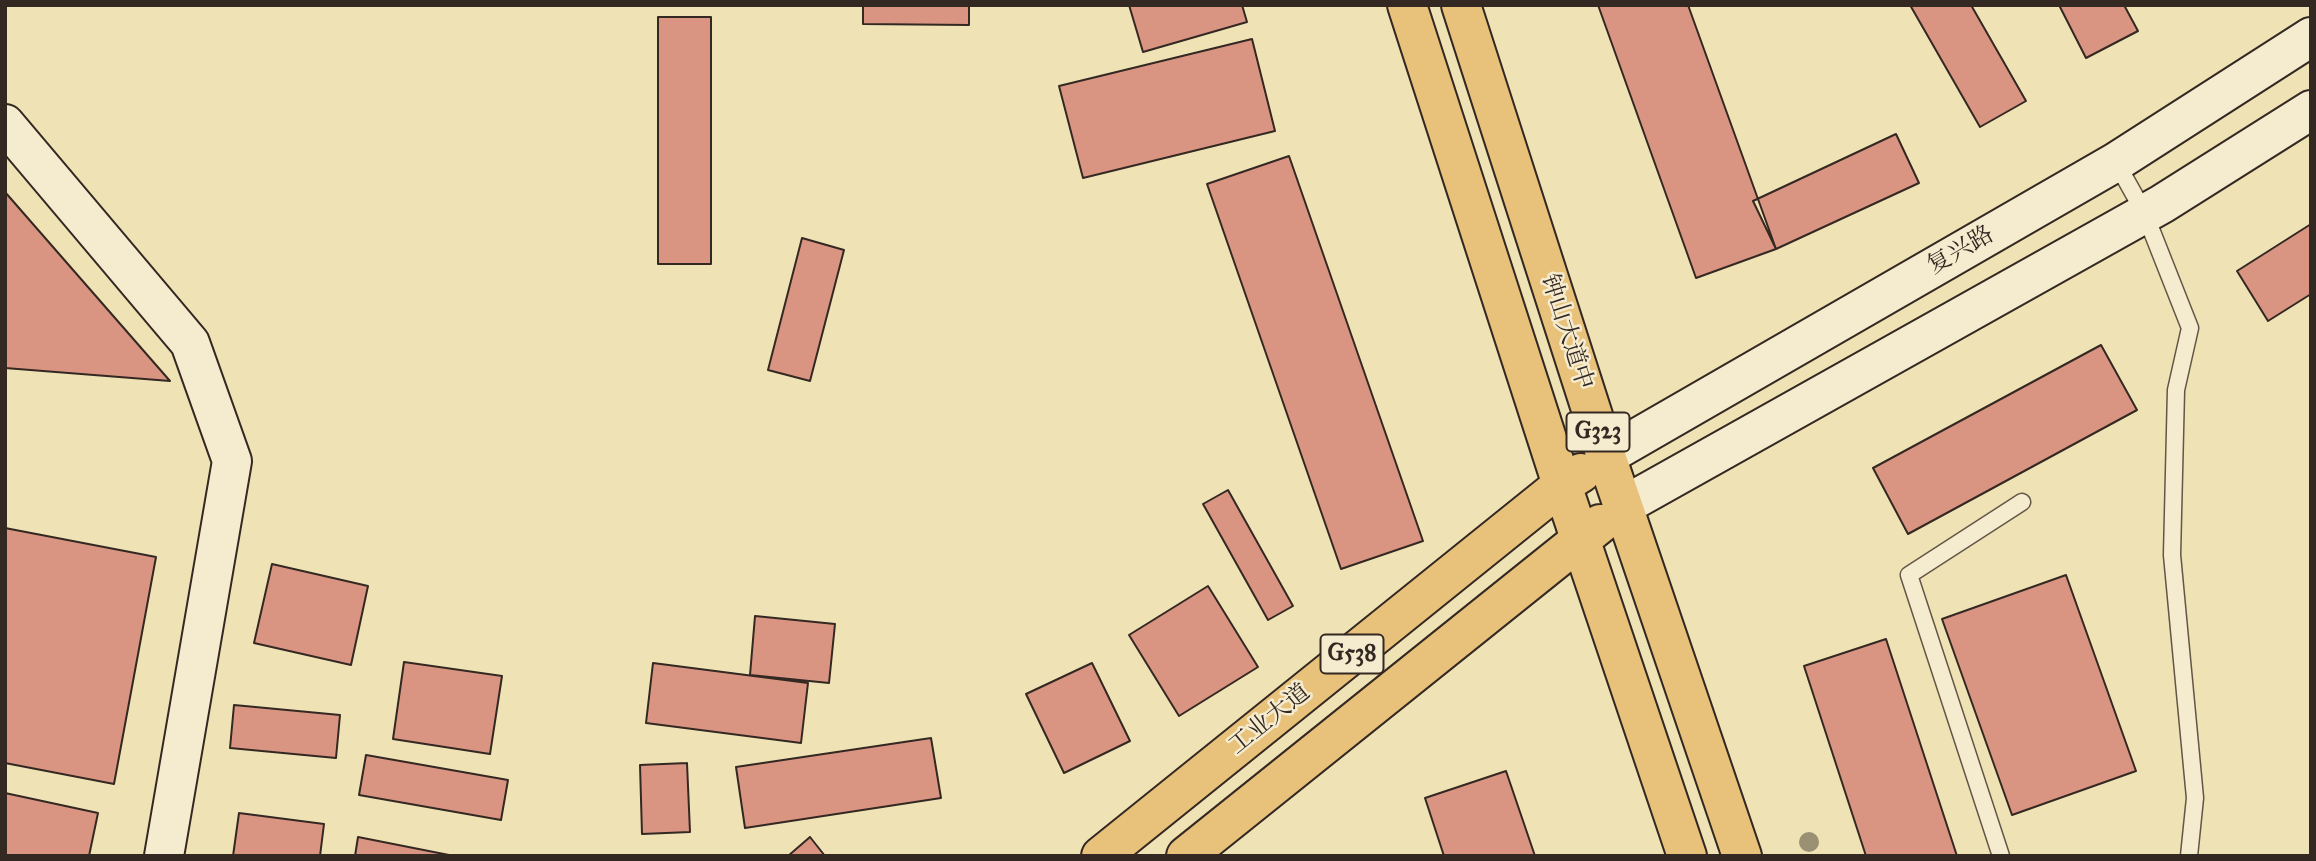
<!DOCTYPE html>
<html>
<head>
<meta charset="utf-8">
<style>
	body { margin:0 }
	#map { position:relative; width:2316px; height:861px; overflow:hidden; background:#efe2b5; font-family:"IM FELL Great Primer",serif }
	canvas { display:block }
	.frame { position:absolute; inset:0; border:7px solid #342822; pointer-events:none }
</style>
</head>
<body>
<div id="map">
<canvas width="2316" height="861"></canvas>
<div class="frame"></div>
</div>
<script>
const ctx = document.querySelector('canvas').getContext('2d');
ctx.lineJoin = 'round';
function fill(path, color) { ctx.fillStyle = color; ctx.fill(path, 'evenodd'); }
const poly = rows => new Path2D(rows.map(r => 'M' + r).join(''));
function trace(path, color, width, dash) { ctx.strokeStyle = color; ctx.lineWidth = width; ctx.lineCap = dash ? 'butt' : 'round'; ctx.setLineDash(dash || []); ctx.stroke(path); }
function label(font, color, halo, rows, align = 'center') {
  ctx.font = font + ' "IM FELL Great Primer","Noto Serif SC",serif'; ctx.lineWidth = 5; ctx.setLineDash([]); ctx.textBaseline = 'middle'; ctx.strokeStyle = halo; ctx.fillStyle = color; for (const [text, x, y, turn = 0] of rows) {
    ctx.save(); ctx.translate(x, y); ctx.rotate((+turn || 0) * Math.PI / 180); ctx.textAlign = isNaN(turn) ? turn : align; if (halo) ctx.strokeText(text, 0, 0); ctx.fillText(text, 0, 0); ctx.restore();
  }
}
const building = poly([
	[863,5,969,5,969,25,863,24,863,5],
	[1129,5,1242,5,1247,22,1143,52,1129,5],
	[1598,5,1688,5,1776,249,1696,278,1598,5],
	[1910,5,1971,5,2026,101,1980,127,1910,5],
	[2059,5,2124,5,2138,31,2086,58,2059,5],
	[658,17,711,17,711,264,658,264,658,17],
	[1252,39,1275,131,1083,178,1059,86,1252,39],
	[1896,134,1919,183,1776,249,1753,201,1896,134],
	[1289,156,1423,541,1341,569,1207,184,1289,156],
	[5,192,170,381,5,368,5,192],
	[2311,224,2311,294,2268,321,2237,271,2311,224],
	[802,238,844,250,810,381,768,370,802,238],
	[2101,345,2137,410,1908,534,1873,468,2101,345],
	[1228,490,1293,606,1268,620,1203,504,1228,490],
	[5,528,156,557,114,784,5,763,5,528],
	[272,564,368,586,351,665,254,643,272,564],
	[2066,575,2136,771,2012,815,1942,619,2066,575],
	[1208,586,1258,667,1179,716,1129,635,1208,586],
	[755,616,835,624,829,683,750,675,755,616],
	[1886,639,1957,856,1866,856,1804,666,1886,639],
	[404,662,502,676,490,754,393,739,404,662],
	[653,663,808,683,801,743,646,723,653,663],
	[1092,663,1130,741,1064,773,1026,694,1092,663],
	[234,705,340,715,336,758,230,748,234,705],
	[931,738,941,798,745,828,736,767,931,738],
	[366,755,508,780,501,820,359,795,366,755],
	[687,763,690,832,642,834,640,765,687,763],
	[1506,771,1535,856,1444,856,1425,798,1506,771],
	[5,793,98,813,89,856,5,856,5,793],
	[239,813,324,824,320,856,233,856,239,813],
	[358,837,454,856,355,856,358,837],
	[810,837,825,856,788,856,810,837]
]);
fill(building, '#d99582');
trace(building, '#342822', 2);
const lane = poly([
	[2116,162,2145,214,2190,328,2176,390,2172,555,2195,798,2189,856],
	[2001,856,1909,575,2022,502]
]);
const secondary = poly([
	[5,124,190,343,232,461,164,856],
	[1606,456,2116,162,2311,37],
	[1623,506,2162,204,2311,110]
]);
const highway = poly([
	[1407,5,1562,485,1687,856],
	[1461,5,1606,456,1742,856],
	[1101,856,1562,485,1581,473],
	[1186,856,1600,524]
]);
trace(lane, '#635647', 19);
trace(secondary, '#342822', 42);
trace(highway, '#342822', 42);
trace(lane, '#f5eccf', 16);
trace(secondary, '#f5eccf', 38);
trace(highway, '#e8c17a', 38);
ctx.fillStyle = '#9a9174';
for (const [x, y] of [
	[1809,842]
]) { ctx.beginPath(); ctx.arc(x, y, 10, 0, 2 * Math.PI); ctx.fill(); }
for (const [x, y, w] of [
	[1598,432,63],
	[1352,654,63]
]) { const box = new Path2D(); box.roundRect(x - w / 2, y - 19.5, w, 39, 5); ctx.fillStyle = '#f5eccf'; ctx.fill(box); trace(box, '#342822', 2); }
label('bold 23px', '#342822', null, [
	["G323",1598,432],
	["G538",1352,654]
]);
label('24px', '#342822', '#f5eccf', [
	["复兴路",1961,251,-30],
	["钟山大道中",1566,332,72],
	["工业大道",1270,720,-39]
]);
</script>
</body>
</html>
